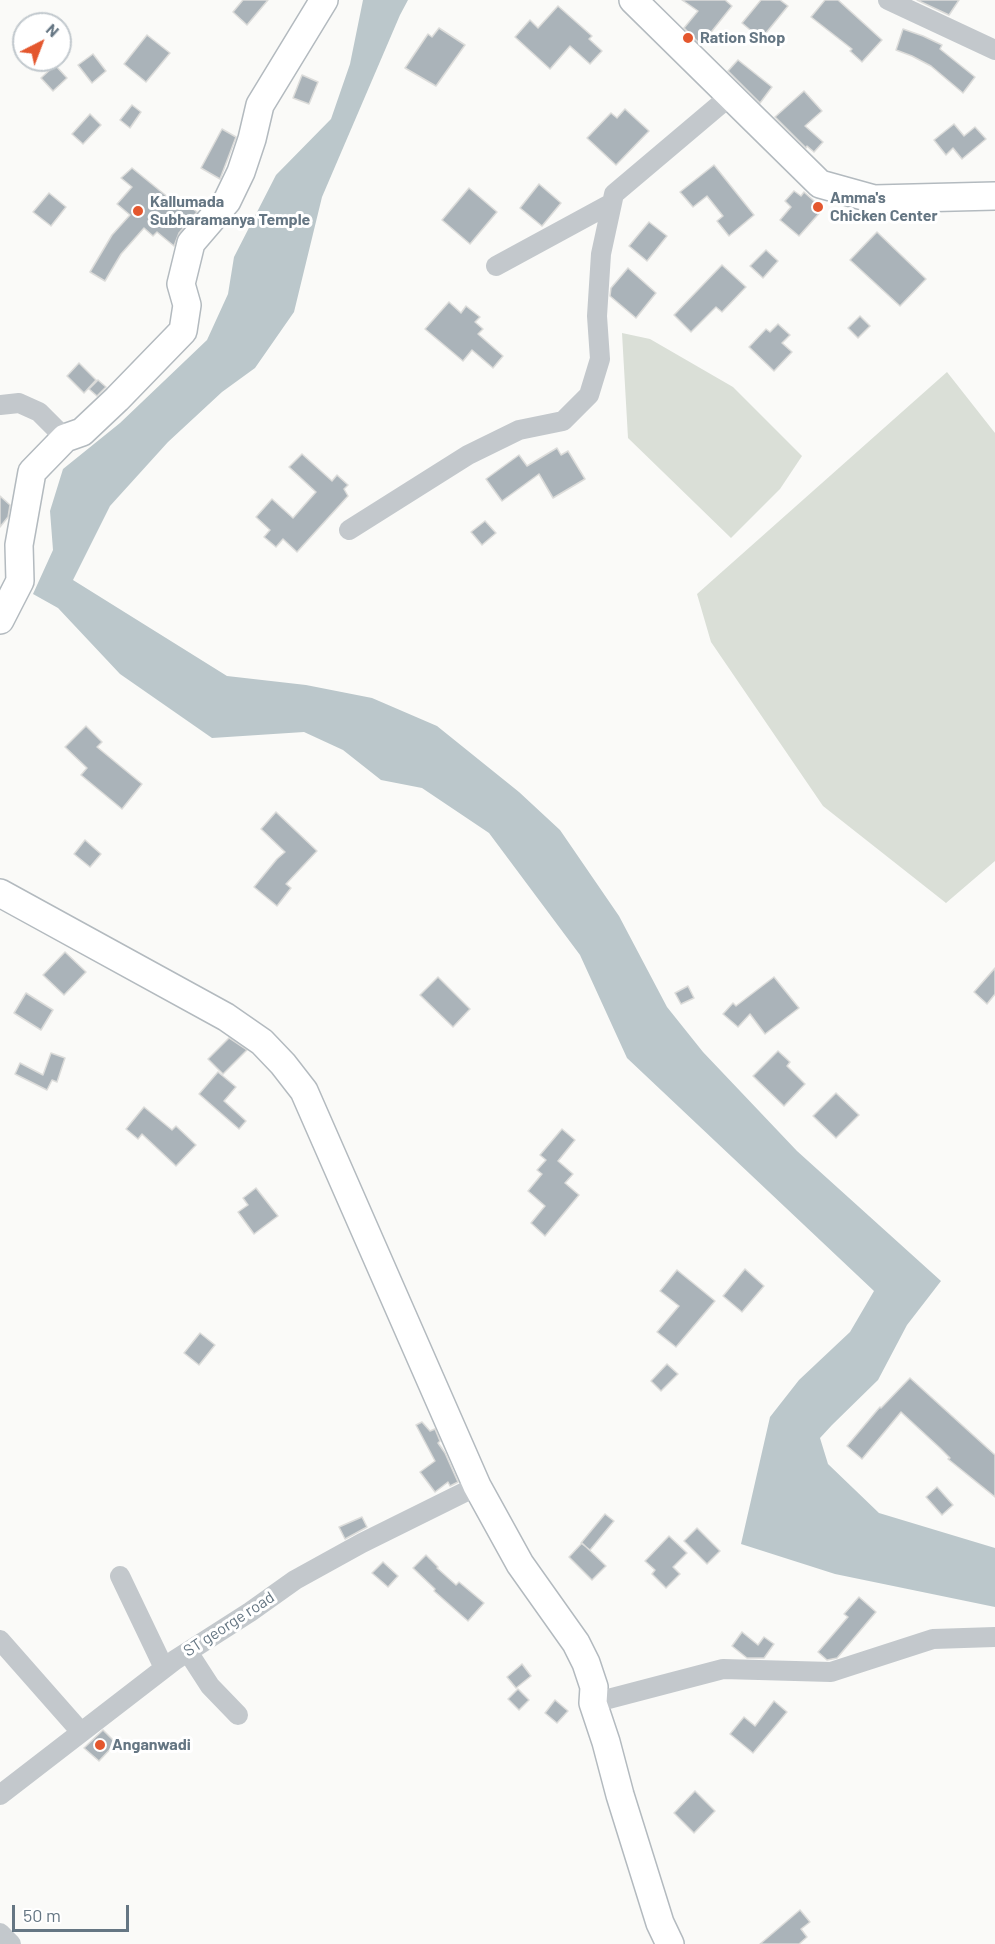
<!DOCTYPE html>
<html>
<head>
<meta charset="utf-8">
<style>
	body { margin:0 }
	#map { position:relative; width:995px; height:1944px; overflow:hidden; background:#fafaf8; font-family:Barlow,sans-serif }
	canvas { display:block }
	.north { position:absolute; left:12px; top:12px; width:60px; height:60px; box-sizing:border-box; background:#fff; border:2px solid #c1c8cd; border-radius:50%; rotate:42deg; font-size:16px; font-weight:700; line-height:24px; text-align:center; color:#657683 }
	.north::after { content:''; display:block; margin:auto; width:21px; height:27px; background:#e4572e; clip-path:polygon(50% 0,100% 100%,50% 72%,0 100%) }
	.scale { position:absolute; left:12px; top:1905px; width:117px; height:27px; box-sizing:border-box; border:3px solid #657683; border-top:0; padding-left:8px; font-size:18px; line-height:21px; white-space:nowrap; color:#657683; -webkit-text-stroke:4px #fff; paint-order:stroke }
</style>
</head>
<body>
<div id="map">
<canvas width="995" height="1944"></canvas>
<div class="north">N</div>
<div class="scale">50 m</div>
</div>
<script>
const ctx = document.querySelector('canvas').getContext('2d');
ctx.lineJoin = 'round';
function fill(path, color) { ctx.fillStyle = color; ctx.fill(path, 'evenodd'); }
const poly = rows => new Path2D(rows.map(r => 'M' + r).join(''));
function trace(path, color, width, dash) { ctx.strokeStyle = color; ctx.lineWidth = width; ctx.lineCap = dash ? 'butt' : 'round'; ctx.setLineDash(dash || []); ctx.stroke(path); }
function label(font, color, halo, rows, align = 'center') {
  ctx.font = font + ' Barlow,sans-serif'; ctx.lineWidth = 6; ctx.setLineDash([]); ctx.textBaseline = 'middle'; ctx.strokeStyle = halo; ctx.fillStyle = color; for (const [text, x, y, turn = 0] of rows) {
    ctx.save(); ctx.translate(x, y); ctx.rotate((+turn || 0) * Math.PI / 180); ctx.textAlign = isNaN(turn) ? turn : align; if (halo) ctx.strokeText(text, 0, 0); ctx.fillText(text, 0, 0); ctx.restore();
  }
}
fill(poly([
	[622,333,650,339,733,387,802,456,780,489,731,538,628,438],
	[947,372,995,433,995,861,946,903,823,806,711,642,697,594]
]), '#dadfd7');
fill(poly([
	[363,0,408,0,400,15,322,197,294,312,255,368,222,392,168,442,110,506,73,580,227,676,306,685,372,698,437,726,519,792,560,830,619,916,667,1007,703,1052,797,1151,941,1281,907,1325,878,1380,832,1425,820,1438,828,1464,879,1513,995,1548,995,1607,835,1574,741,1544,770,1417,799,1380,850,1332,874,1291,627,1058,580,955,489,833,422,788,381,780,343,750,304,732,212,738,120,674,58,608,33,594,53,550,50,511,63,469,120,423,207,340,228,294,234,257,276,175,331,119,350,64]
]), '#bbc7cb');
const building = poly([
	[243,0,268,0,247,25,233,12,243,0],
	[682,0,725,0,732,6,708,36,706,34,698,42,684,28,698,11,682,0],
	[761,0,780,0,788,6,761,39,742,23,761,0],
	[825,0,838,0,882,40,862,62,850,51,852,49,811,17,825,0],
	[917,0,959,0,949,15,917,0],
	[558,6,592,36,589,39,602,51,590,64,570,46,550,69,515,37,530,20,538,28,558,6],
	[439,28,465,45,436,86,405,68,428,34,432,37,439,28],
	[903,29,923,36,942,45,940,49,975,77,963,93,931,66,912,56,896,50,903,29],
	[147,35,170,53,146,82,124,64,147,35],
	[93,54,106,71,92,83,78,65,93,54],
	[738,60,772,87,760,103,728,71,738,60],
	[55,65,67,78,53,91,41,78,55,65],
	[302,75,318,82,309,104,293,98,302,75],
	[804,91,822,111,805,126,823,142,814,152,807,146,806,148,775,117,804,91],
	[132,105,141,112,130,128,120,120,132,105],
	[625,109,649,131,616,165,587,138,611,113,617,118,625,109],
	[90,114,101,125,83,144,72,134,90,114],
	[954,124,964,136,975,127,986,139,962,159,953,148,946,155,934,140,954,124],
	[222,129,236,137,220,179,201,168,222,129],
	[714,165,754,215,729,236,717,221,723,216,707,196,693,207,680,192,714,165],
	[132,168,180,207,184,202,197,212,179,233,174,246,157,232,153,236,144,228,121,254,105,281,90,272,112,235,130,215,117,204,132,187,121,178,132,168],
	[539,184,561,203,542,226,520,208,539,184],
	[469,188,497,212,470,244,442,220,469,188],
	[794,191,801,196,804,192,823,209,799,236,780,220,791,207,785,201,794,191],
	[49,193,66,207,51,226,33,212,49,193],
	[649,222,667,236,647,261,629,246,649,222],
	[877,232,926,279,900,306,850,260,877,232],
	[766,250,778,261,763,278,750,266,766,250],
	[722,265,746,287,722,312,716,307,691,332,674,315,722,265],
	[628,268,656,293,636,318,610,296,611,288,628,268],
	[449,302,461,313,466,306,480,317,475,322,483,329,478,334,503,356,493,368,472,350,463,361,425,329,449,302],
	[860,316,870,326,858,338,848,328,860,316],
	[778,324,790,335,782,343,792,352,774,371,749,347,766,329,770,332,778,324],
	[79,363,96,380,84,393,67,376,79,363],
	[98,380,106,387,97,396,89,389,98,380],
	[557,448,561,455,568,451,585,479,553,498,539,474,502,501,486,479,519,455,527,466,557,448],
	[302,454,332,481,337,475,348,485,344,489,348,496,297,552,283,539,276,547,264,537,270,530,256,517,272,499,293,518,316,492,289,467,302,454],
	[0,496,10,505,8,517,0,527,0,496],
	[485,521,496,533,482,545,471,532,485,521],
	[86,726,102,742,97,747,142,784,122,809,81,775,87,768,65,747,86,726],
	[276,812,317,851,286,884,291,888,277,906,254,887,277,859,285,852,261,829,276,812],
	[85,840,101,854,90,867,74,854,85,840],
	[65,952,86,972,64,995,43,975,65,952],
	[995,968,995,994,987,1004,974,992,995,968],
	[438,977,470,1009,453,1027,420,995,438,977],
	[774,977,799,1008,765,1034,750,1014,738,1027,723,1014,733,1003,736,1006,774,977],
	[688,986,694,998,681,1004,675,993,688,986],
	[26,993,53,1010,41,1030,14,1013,26,993],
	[229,1038,247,1050,223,1074,208,1059,229,1038],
	[778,1051,790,1062,787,1066,805,1084,784,1106,753,1076,778,1051],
	[51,1053,65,1058,57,1082,52,1080,47,1090,15,1074,20,1063,43,1075,51,1053],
	[218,1072,236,1087,224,1101,246,1121,239,1129,199,1094,218,1072],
	[836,1093,859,1115,836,1138,813,1116,836,1093],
	[144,1107,172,1130,176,1126,196,1145,176,1166,142,1134,138,1139,126,1129,144,1107],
	[562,1129,575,1140,558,1161,573,1174,565,1183,579,1195,545,1236,531,1223,545,1206,528,1191,542,1174,537,1170,546,1160,540,1155,562,1129],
	[256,1188,278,1216,254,1234,238,1212,248,1205,243,1198,256,1188],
	[745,1269,764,1286,742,1312,723,1296,745,1269],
	[677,1270,715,1301,676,1347,657,1332,679,1306,660,1291,677,1270],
	[200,1333,215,1345,199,1365,184,1353,200,1333],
	[667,1364,678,1374,661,1391,651,1381,667,1364],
	[910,1378,995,1455,995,1497,948,1459,950,1458,940,1448,901,1412,862,1459,847,1446,880,1407,881,1408,910,1378],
	[422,1422,430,1431,435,1429,440,1441,438,1443,445,1453,458,1482,450,1486,448,1482,435,1492,420,1472,435,1461,416,1425,422,1422],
	[937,1487,953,1505,942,1515,926,1497,937,1487],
	[605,1514,614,1521,590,1550,581,1543,605,1514],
	[362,1517,367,1527,345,1539,339,1527,362,1517],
	[697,1528,720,1551,707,1564,684,1541,697,1528],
	[669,1536,687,1553,673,1567,680,1574,666,1588,652,1574,655,1570,645,1561,669,1536],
	[582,1543,606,1566,592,1580,569,1557,582,1543],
	[426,1555,438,1567,437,1568,456,1585,459,1582,484,1603,468,1621,434,1591,435,1589,413,1568,426,1555],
	[383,1562,398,1576,388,1587,372,1573,383,1562],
	[859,1597,876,1612,837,1658,827,1660,818,1652,848,1617,844,1614,859,1597],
	[742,1632,758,1645,764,1637,774,1644,764,1658,747,1658,732,1646,742,1632],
	[522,1664,531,1676,516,1688,507,1677,522,1664],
	[518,1689,529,1700,519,1710,508,1699,518,1689],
	[555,1700,568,1711,557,1723,545,1713,555,1700],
	[774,1701,787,1712,753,1753,730,1734,744,1717,755,1726,774,1701],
	[103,1730,116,1743,99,1761,84,1748,103,1730],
	[695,1791,715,1811,694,1833,674,1813,695,1791],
	[800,1910,810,1922,801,1929,807,1937,799,1944,760,1944,800,1910]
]);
fill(building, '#aab3b9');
trace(building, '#dcdcda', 1.5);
const secondary = poly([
	[633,0,820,184,874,199,995,196],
	[0,620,20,581,19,545,32,472,65,438,82,432,117,399,183,331,187,305,181,284,191,243,227,201,241,172,252,139,260,105,324,0],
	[0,893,226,1017,262,1042,283,1064,304,1091,477,1486,520,1564,576,1643,586,1663,594,1687,593,1703,606,1742,620,1795,660,1923,670,1944]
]);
trace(secondary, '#b3babf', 30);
trace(poly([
	[888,0,995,50],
	[496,266,612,203],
	[0,405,19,403,39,412,65,438],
	[349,530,468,455,519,430,563,421,589,395,600,359,597,316,601,254,614,194,730,96],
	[120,1576,164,1668],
	[0,1640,81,1732],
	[188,1652,210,1686,238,1715],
	[593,1703,723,1669,831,1672,933,1639,995,1637],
	[0,1795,175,1660,250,1612,295,1580,362,1543,477,1486],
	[0,1933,11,1944]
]), '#c3c8cc', 20);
trace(secondary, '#fff', 27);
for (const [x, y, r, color] of [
	[688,38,6,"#e4572e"],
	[818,207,6,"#e4572e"],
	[138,211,6,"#e4572e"],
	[100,1745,6,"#e4572e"]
]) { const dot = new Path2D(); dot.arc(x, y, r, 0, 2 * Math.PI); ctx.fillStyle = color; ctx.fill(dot); trace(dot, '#fff', 2); }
label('bold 16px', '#657683', '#fff', [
	["Ration Shop",700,38],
	["Amma's",830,198],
	["Chicken Center",830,216],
	["Kallumada",150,202],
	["Subharamanya Temple",150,220],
	["Anganwadi",112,1745]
], 'left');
label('16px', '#657683', '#fff', [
	["ST george road",229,1624,-33]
]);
</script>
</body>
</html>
